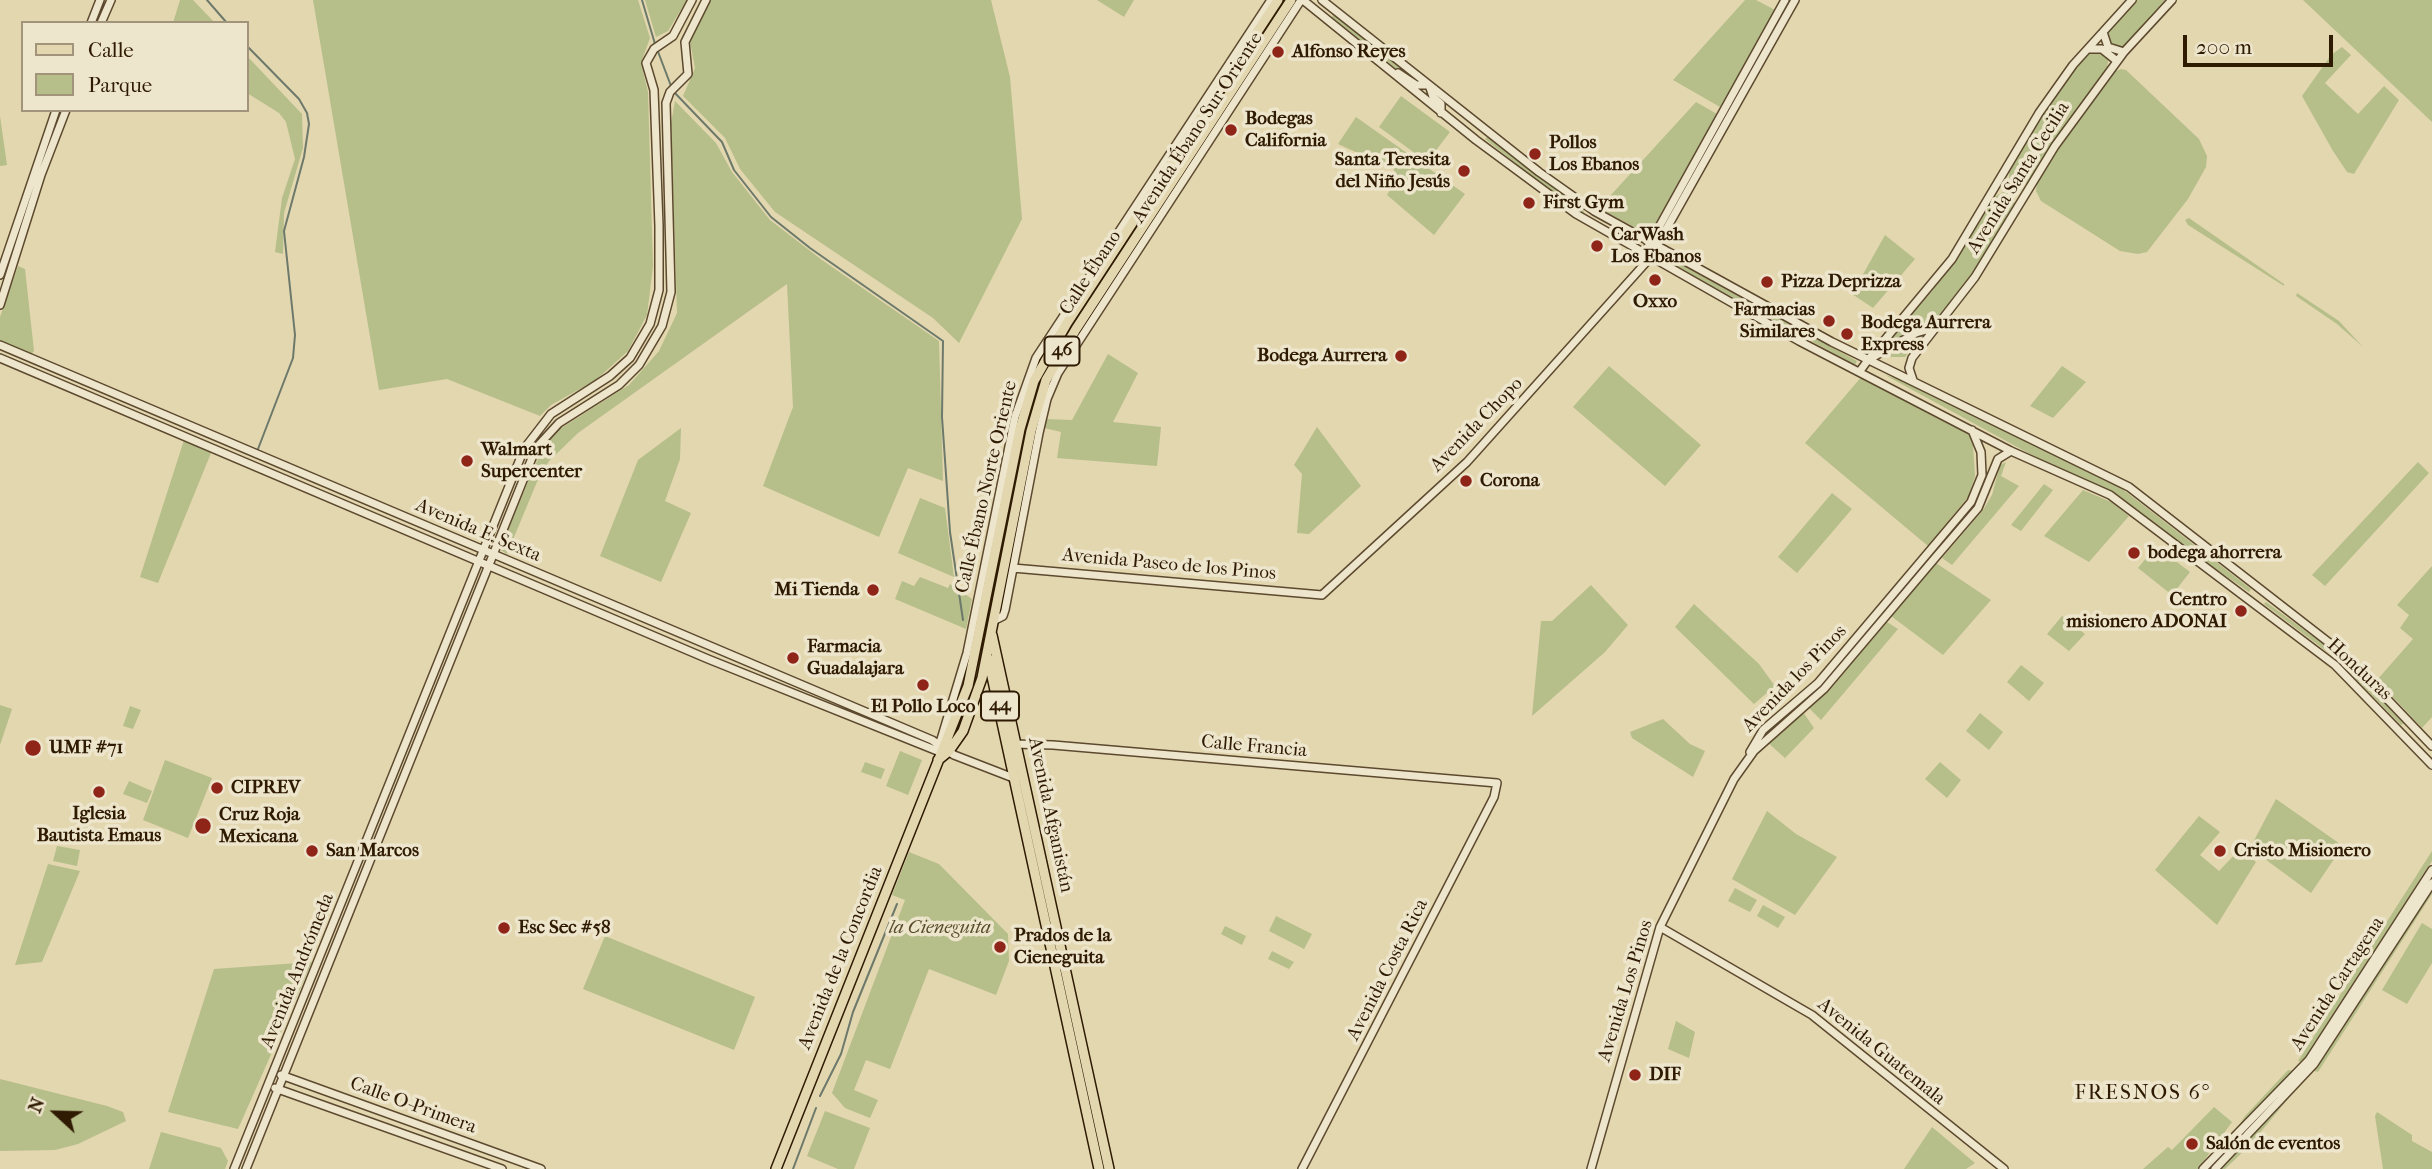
<!DOCTYPE html>
<html>
<head>
<meta charset="utf-8">
<style>
	body { margin:0 }
	#map { position:relative; width:2432px; height:1169px; overflow:hidden; background:#e3d7b0; font-family:"IM FELL French Canon",serif }
	canvas { display:block }
	.legend { position:absolute; left:21px; top:21px; width:228px; height:91px; box-sizing:border-box; background:#ede5cc; border:2px solid #a1947b; margin:0; padding:9px 12px; list-style:none; font-size:21px; color:#2f1a02 }
	.legend li { display:flex; align-items:center; gap:14px; height:35px }
	.legend b { width:35px; border:2px solid #a1947b }
	.north { position:absolute; left:21px; top:1078px; width:70px; height:70px; -webkit-text-stroke:5px #ede5cc; paint-order:stroke; rotate:292deg; font-size:19px; font-weight:700; line-height:28px; text-align:center; color:#2f1a02 }
	.north::after { content:''; display:block; margin:auto; width:24px; height:32px; background:#2f1a02; clip-path:polygon(50% 0,100% 100%,50% 72%,0 100%) }
	.scale { position:absolute; left:2183px; top:35px; width:150px; height:32px; box-sizing:border-box; border:4px solid #2f1a02; border-top:0; padding-left:9px; font-size:21px; line-height:24px; white-space:nowrap; color:#2f1a02; -webkit-text-stroke:5px #ede5cc; paint-order:stroke }
</style>
</head>
<body>
<div id="map">
<canvas width="2432" height="1169"></canvas>
<ul class="legend">
<li><b style="height:9px;background:#e3d7b0"></b>Calle</li>
<li><b style="height:19px;background:#b6be8a"></b>Parque</li>
</ul>
<div class="north">N</div>
<div class="scale">200 m</div>
</div>
<script>
const ctx = document.querySelector('canvas').getContext('2d');
ctx.lineJoin = 'round';
function fill(path, color) { ctx.fillStyle = color; ctx.fill(path, 'evenodd'); }
const poly = rows => new Path2D(rows.map(r => 'M' + r).join(''));
function trace(path, color, width, dash) { ctx.strokeStyle = color; ctx.lineWidth = width; ctx.lineCap = dash ? 'butt' : 'round'; ctx.setLineDash(dash || []); ctx.stroke(path); }
function label(font, color, halo, rows, align = 'center') {
  ctx.font = font + ' "IM FELL French Canon",serif'; ctx.lineWidth = 7; ctx.setLineDash([]); ctx.textBaseline = 'middle'; ctx.strokeStyle = halo; ctx.fillStyle = color; for (const [text, x, y, turn = 0] of rows) {
    ctx.save(); ctx.translate(x, y); ctx.rotate((+turn || 0) * Math.PI / 180); ctx.textAlign = isNaN(turn) ? turn : align; if (halo) ctx.strokeText(text, 0, 0); ctx.fillText(text, 0, 0); ctx.restore();
  }
}
fill(poly([
	[180,0,193,0,215,23,173,23],
	[313,0,638,0,650,38,641,63,648,92,653,266,647,315,628,351,596,380,551,405,540,416,447,379,379,390],
	[645,0,687,0,668,31,656,37],
	[711,0,991,0,1010,77,1022,219,959,343,933,318,775,212,740,169,725,138,683,96,695,68,690,42],
	[1097,0,1134,0,1124,17],
	[1745,0,1756,0,1775,10,1720,107,1673,80],
	[2135,0,2167,0,2126,44,2120,48,2107,43,2107,31],
	[2303,0,2432,0,2432,122],
	[1333,13,1422,82,1419,85,1394,67,1332,18],
	[2342,47,2351,55,2325,83,2358,114,2384,86,2399,100,2354,174,2347,172,2333,151,2302,96,2331,55],
	[2095,49,2109,57,2107,68,2028,183,2015,185,2009,178,2009,172,2024,145,2062,86,2086,54],
	[247,56,302,114,303,148,284,213,283,254,275,252,282,198,295,159,286,122,279,113,247,93],
	[2121,69,2126,70,2199,139,2207,156,2206,167,2188,199,2147,252,2138,254,2120,251,2041,201,2036,191,2037,183,2070,131,2111,73],
	[1401,96,1450,132,1427,162,1379,127],
	[675,101,716,143,732,172,770,220,822,260,939,341,943,481,908,468,879,537,763,486,793,407,787,284,578,433,549,461,539,477,507,554,499,549,540,454,555,432,629,385,659,351,677,313,671,123],
	[1696,102,1717,114,1649,235,1599,208],
	[0,116,7,165,0,166],
	[1356,117,1465,194,1434,235,1387,195,1398,176,1393,169,1338,144],
	[1488,136,1584,211,1584,213,1559,198,1485,139],
	[2003,192,2013,195,2015,206,1977,269,1905,357,1891,357,1886,347,1889,341,1933,290,1994,197],
	[2189,218,2284,284,2284,286,2188,225,2185,220],
	[1885,235,1915,259,1873,308,1852,294],
	[1664,255,1857,361,1855,365,1662,259],
	[18,266,25,269,34,351,30,356,0,340,0,317],
	[2297,293,2339,321,2363,347,2337,324,2296,296],
	[1108,354,1138,373,1113,422,1161,427,1157,466,1057,458,1061,432,1044,428,1045,419,1072,420],
	[1609,366,1701,445,1665,486,1573,407],
	[2062,366,2086,382,2053,418,2030,406],
	[1863,375,1968,433,1973,445,1975,476,1969,496,1928,546,1805,443],
	[1885,375,1909,382,2121,488,2251,589,2249,592,2171,538,2119,496,2030,454],
	[1317,427,1361,486,1309,534,1297,533,1302,474,1294,465],
	[681,428,680,459,665,501,691,513,661,582,600,556,638,460],
	[184,440,211,453,158,583,140,577],
	[2006,462,2001,476,2019,486,1952,565,1942,558,1983,510,1992,495,2000,465],
	[2418,462,2429,473,2325,586,2312,575],
	[2044,484,2053,490,2021,531,2011,525],
	[2083,490,2111,502,2129,516,2089,562,2044,536],
	[1832,493,1852,509,1797,573,1778,557],
	[920,498,945,508,954,577,898,553],
	[2156,546,2190,572,2172,595,2138,568],
	[1936,563,1991,600,1943,655,1891,616],
	[2432,566,2432,717,2422,728,2377,680,2413,639,2400,628,2409,615,2397,605],
	[920,577,948,588,950,584,972,599,966,629,895,599,902,581,914,586],
	[1591,585,1628,625,1605,652,1532,716,1541,621,1552,621],
	[2266,602,2341,657,2405,723,2401,725,2334,657,2264,604],
	[1694,604,1759,664,1775,686,1754,704,1675,627],
	[2062,616,2085,634,2069,651,2047,634],
	[1887,622,1898,629,1821,720,1809,708,1829,691],
	[2021,665,2044,683,2029,701,2007,682],
	[0,705,12,709,0,745],
	[130,706,141,710,133,729,123,726],
	[1803,712,1814,728,1785,758,1766,741],
	[1980,713,2003,732,1989,750,1966,731],
	[1663,719,1690,744,1705,751,1693,777,1632,738,1630,732],
	[900,751,922,760,908,795,886,786],
	[165,760,212,778,188,838,143,820],
	[865,762,885,769,881,779,861,772],
	[1940,762,1961,780,1947,798,1925,779],
	[129,781,152,791,147,803,123,794],
	[2276,799,2343,846,2311,893,2250,848],
	[1767,811,1796,834,1837,857,1795,915,1732,879],
	[2199,816,2220,832,2200,855,2219,871,2240,849,2256,862,2217,925,2155,870],
	[57,846,80,850,77,866,53,861],
	[2432,851,2432,861,2307,1056,2302,1062,2298,1061],
	[909,852,939,864,1008,934,1009,961,996,995,929,969,890,1069,866,1060,854,1090,878,1100,870,1118,845,1108,832,1093,905,900,892,895],
	[48,864,80,871,42,962,15,965],
	[2432,886,2432,894,2318,1072,2312,1070],
	[1735,888,1757,900,1750,912,1728,901],
	[1763,905,1785,917,1778,928,1757,916],
	[1276,916,1312,934,1304,949,1269,931],
	[2422,923,2432,929,2432,963,2407,1004,2382,990],
	[1225,926,1246,936,1242,945,1221,934],
	[605,936,755,997,734,1050,583,989],
	[1272,951,1294,962,1289,969,1268,959],
	[312,962,238,1129,168,1112,214,969],
	[1676,1021,1695,1032,1689,1058,1668,1049],
	[2288,1070,2296,1071,2227,1143,2245,1116],
	[2308,1075,2249,1146,2225,1169,2217,1169],
	[0,1079,107,1106,123,1112,126,1121,78,1144,55,1150,0,1151],
	[2214,1107,2232,1122,2198,1169,2143,1169,2168,1147,2172,1150],
	[825,1111,870,1128,854,1169,838,1169,807,1156],
	[2377,1112,2412,1135,2412,1141,2432,1152,2432,1169,2383,1169,2375,1116],
	[1932,1127,1975,1163,1966,1169,1904,1169],
	[161,1132,221,1148,228,1161,225,1169,149,1169]
]), '#b6be8a');
trace(poly([
	[207,0,227,23],
	[642,0,655,44],
	[247,46,299,99,307,113,309,124,304,157,284,231,295,335,293,358,258,449],
	[657,49,671,86],
	[673,91,722,142,734,170,771,217,810,248,943,341,942,417,950,532,963,620],
	[820,1096,841,1054,853,1012,897,904],
	[793,1169,816,1108]
]), '#6d796a', 2);
const tertiary = poly([
	[1303,0,1476,140,1576,214,1799,341,2011,451,2110,495,2335,665,2432,765],
	[1322,0,1539,172,1594,211,1832,342,2129,487,2345,655,2432,746],
	[91,23,100,0],
	[101,23,111,0],
	[2103,32,2108,47,2124,52],
	[2088,49,2102,49,2117,61],
	[1398,73,1416,85,1429,85,1433,97,1441,104,1441,113],
	[1643,256,1785,0],
	[0,275,56,110],
	[0,305,41,175,66,110],
	[1904,318,1908,330,1916,333],
	[0,345,932,740,954,755,1016,779],
	[0,358,708,659,945,754],
	[1868,360,1952,259,2039,113,2073,65,2132,0],
	[1860,371,1868,360,1916,333,1937,327],
	[1913,380,1909,368,1912,358,1975,277,2055,146,2124,52,2172,0],
	[1013,568,1322,595,1467,462,1650,258,1795,0],
	[995,620,1003,616,1005,610,1039,433,1047,399,1058,373,1301,0],
	[1012,744,1053,745,1497,783,1494,797,1302,1169],
	[939,746,967,653,1015,417,1036,358,1271,0],
	[1750,752,1763,730,1818,683,1971,502,1982,475,1981,452,1972,430],
	[1660,927,1812,1015,2004,1169],
	[281,1075,541,1169],
	[275,1088,502,1169],
	[234,1169,524,449,551,414,610,376,630,358,650,324,659,290,659,226,654,90,646,63,654,49,673,36,692,0],
	[246,1169,536,448,559,423,619,385,639,365,662,326,671,292,666,103,670,92,688,74,685,42,706,0],
	[1591,1169,1660,927,1734,779,1754,751,1824,689,1935,558,1978,508,1998,459,2011,451],
	[2203,1169,2309,1060,2432,870],
	[2215,1169,2314,1064,2432,883]
]);
const primary = poly([
	[992,635,1109,1169],
	[988,658,1099,1169],
	[938,760,949,751,963,731,982,678,1031,431,1046,380,1076,329,1291,0],
	[776,1169,968,686,1020,429,1034,381,1067,323,1278,0]
]);
trace(tertiary, '#5c492e', 10);
trace(primary, '#2f1a02', 12);
trace(tertiary, '#ede5cc', 7);
trace(primary, '#e3d7b0', 9);
for (const [x, y, r, color] of [
	[1278,52,7,"#8f2418"],
	[1231,130,7,"#8f2418"],
	[1535,154,7,"#8f2418"],
	[1464,171,7,"#8f2418"],
	[1529,203,7,"#8f2418"],
	[1597,246,7,"#8f2418"],
	[1655,280,7,"#8f2418"],
	[1767,282,7,"#8f2418"],
	[1829,321,7,"#8f2418"],
	[1847,334,7,"#8f2418"],
	[1401,356,7,"#8f2418"],
	[467,461,7,"#8f2418"],
	[1466,481,7,"#8f2418"],
	[2134,553,7,"#8f2418"],
	[873,590,7,"#8f2418"],
	[2241,611,7,"#8f2418"],
	[793,658,7,"#8f2418"],
	[923,685,7,"#8f2418"],
	[33,748,9,"#8f2418"],
	[217,788,7,"#8f2418"],
	[99,792,7,"#8f2418"],
	[203,826,9,"#8f2418"],
	[312,851,7,"#8f2418"],
	[2220,851,7,"#8f2418"],
	[504,928,7,"#8f2418"],
	[1000,947,7,"#8f2418"],
	[1635,1075,7,"#8f2418"],
	[2192,1144,7,"#8f2418"]
]) { const dot = new Path2D(); dot.arc(x, y, r, 0, 2 * Math.PI); ctx.fillStyle = color; ctx.fill(dot); trace(dot, '#ede5cc', 2.5); }
for (const [x, y, w] of [
	[1062,351,35],
	[1000,706,38]
]) { const box = new Path2D(); box.roundRect(x - w / 2, y - 14.5, w, 29, 5); ctx.fillStyle = '#ede5cc'; ctx.fill(box); trace(box, '#2f1a02', 2); }
label('bold 18px', '#2f1a02', null, [
	["46",1062,351],
	["44",1000,706]
]);
label('bold 19px', '#2f1a02', '#ede5cc', [
	["Alfonso Reyes",1292,52],
	["Bodegas",1245,119],
	["California",1245,141],
	["Pollos",1549,143],
	["Los Ebanos",1549,165],
	["Santa Teresita",1450,160,"right"],
	["del Niño Jesús",1450,182,"right"],
	["First Gym",1543,203],
	["CarWash",1611,235],
	["Los Ebanos",1611,257],
	["Pizza Deprizza",1781,282],
	["Oxxo",1655,302,"center"],
	["Farmacias",1815,310,"right"],
	["Similares",1815,332,"right"],
	["Bodega Aurrera",1861,323],
	["Express",1861,345],
	["Bodega Aurrera",1387,356,"right"],
	["Walmart",481,450],
	["Supercenter",481,472],
	["Corona",1480,481],
	["bodega ahorrera",2148,553],
	["Mi Tienda",859,590,"right"],
	["Centro",2227,600,"right"],
	["misionero ADONAI",2227,622,"right"],
	["Farmacia",807,647],
	["Guadalajara",807,669],
	["El Pollo Loco",923,707,"center"],
	["UMF #71",49,748],
	["CIPREV",231,788],
	["Iglesia",99,814,"center"],
	["Bautista Emaus",99,836,"center"],
	["Cruz Roja",219,815],
	["Mexicana",219,837],
	["San Marcos",326,851],
	["Cristo Misionero",2234,851],
	["Esc Sec #58",518,928],
	["Prados de la",1014,936],
	["Cieneguita",1014,958],
	["DIF",1649,1075],
	["Salón de eventos",2206,1144]
], 'left');
label('19px', '#2f1a02', '#ede5cc', [
	["Avenida Ébano Sur Oriente",1198,128,-57],
	["Avenida Santa Cecilia",2019,178,-58],
	["Calle Ébano",1091,273,-57],
	["Avenida Chopo",1477,425,-46],
	["Calle Ébano Norte Oriente",987,487,-77],
	["Avenida E. Sexta",478,531,23],
	["Avenida Paseo de los Pinos",1169,565,5],
	["Honduras",2359,670,43],
	["Avenida los Pinos",1795,679,-46],
	["Calle Francia",1254,747,5],
	["Avenida Afganistán",1050,815,78],
	["Avenida de la Concordia",841,958,-68],
	["Avenida Costa Rica",1388,970,-63],
	["Avenida Andrómeda",298,971,-68],
	["Avenida Cartagena",2338,984,-57],
	["Avenida Los Pinos",1626,991,-73],
	["Avenida Guatemala",1881,1052,39],
	["Calle O-Primera",413,1106,20]
]);
label('italic 19px', '#584b2b', '#ede5cc', [
	["la Cieneguita",940,928]
]);
ctx.letterSpacing = '2px';
label('21px', '#2f1a02', '#ede5cc', [
	["FRESNOS 6°",2143,1094]
]);
ctx.letterSpacing = '0px';
</script>
</body>
</html>
